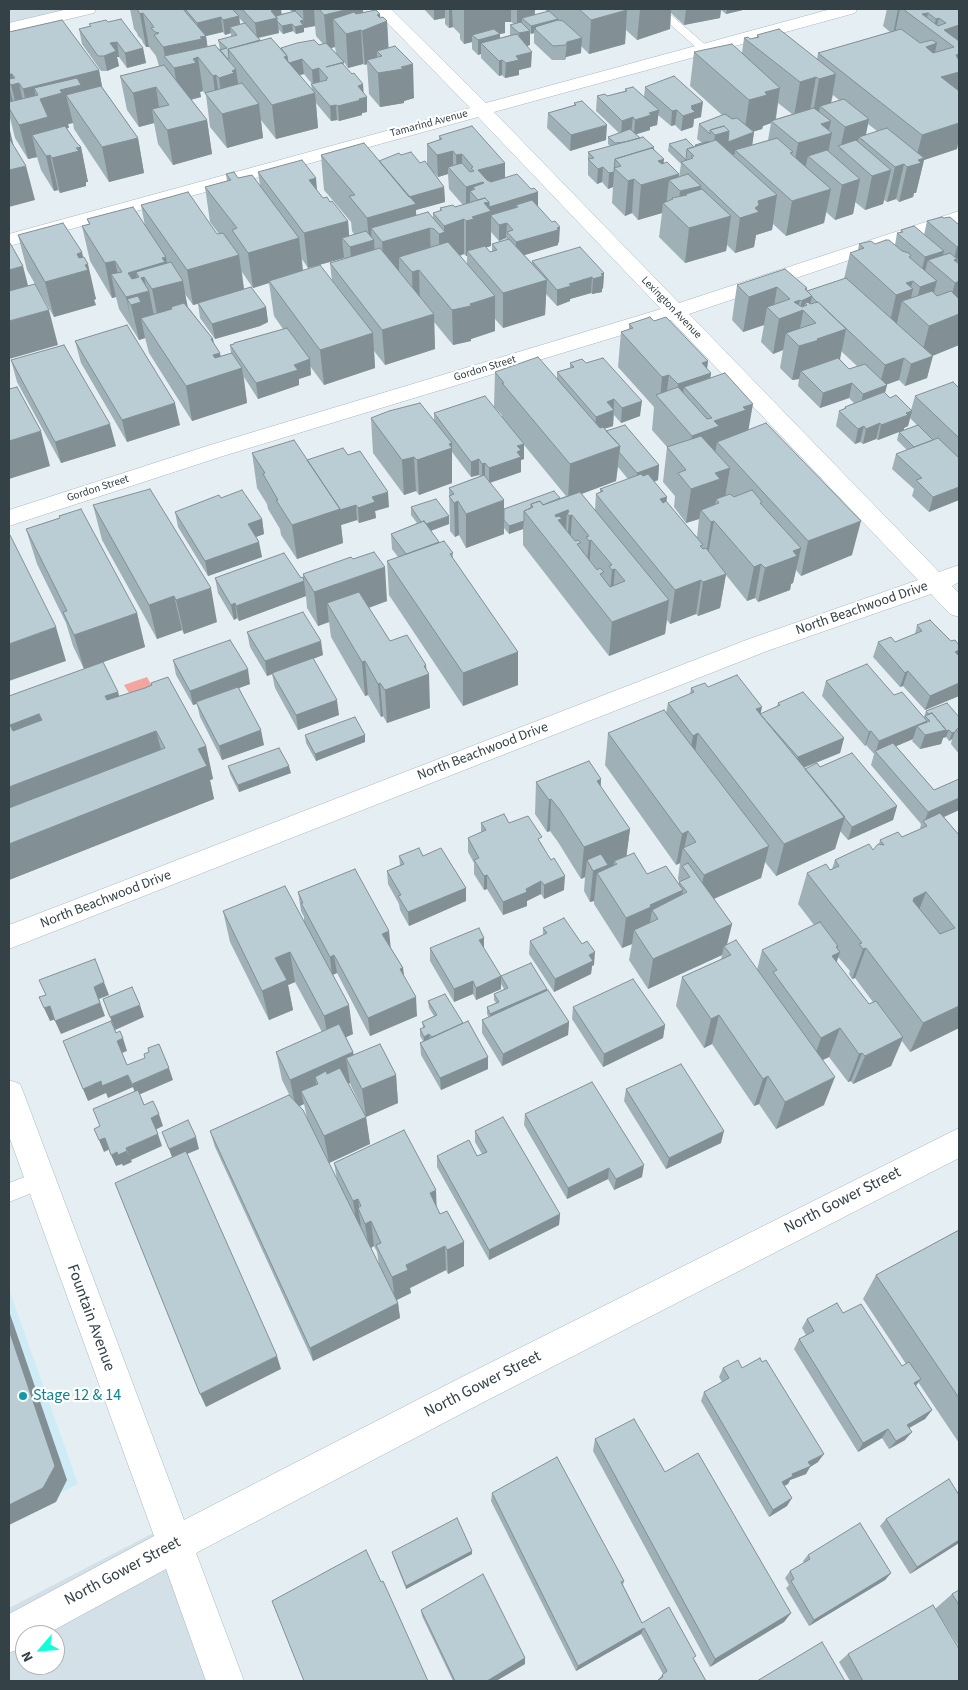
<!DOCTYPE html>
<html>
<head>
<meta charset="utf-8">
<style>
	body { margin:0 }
	#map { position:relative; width:968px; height:1690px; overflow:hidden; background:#e5eef3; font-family:"Source Sans 3",sans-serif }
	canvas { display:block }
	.frame { position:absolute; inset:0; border:10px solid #344146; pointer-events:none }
	.north { position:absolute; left:15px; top:1625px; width:50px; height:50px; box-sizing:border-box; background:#fff; border:1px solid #aeb3b5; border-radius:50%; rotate:243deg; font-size:14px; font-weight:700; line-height:20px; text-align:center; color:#344146 }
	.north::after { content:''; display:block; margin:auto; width:18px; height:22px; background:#10ffd7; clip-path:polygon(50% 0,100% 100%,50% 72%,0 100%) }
</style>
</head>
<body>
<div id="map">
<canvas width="968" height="1690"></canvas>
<div class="frame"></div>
<div class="north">N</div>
</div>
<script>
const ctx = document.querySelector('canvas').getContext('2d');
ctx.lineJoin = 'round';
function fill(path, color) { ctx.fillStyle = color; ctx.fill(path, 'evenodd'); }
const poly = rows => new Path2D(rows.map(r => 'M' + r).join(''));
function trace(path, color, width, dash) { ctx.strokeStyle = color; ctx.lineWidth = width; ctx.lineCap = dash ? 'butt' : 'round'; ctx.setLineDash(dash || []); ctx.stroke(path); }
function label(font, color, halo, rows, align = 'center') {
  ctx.font = font + ' "Source Sans 3",sans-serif'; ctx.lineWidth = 4.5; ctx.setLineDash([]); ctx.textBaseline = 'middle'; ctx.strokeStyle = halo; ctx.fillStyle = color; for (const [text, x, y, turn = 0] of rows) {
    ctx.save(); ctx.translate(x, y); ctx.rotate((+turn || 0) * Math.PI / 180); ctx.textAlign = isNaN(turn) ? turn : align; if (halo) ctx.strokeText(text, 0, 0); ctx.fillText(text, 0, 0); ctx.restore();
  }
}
fill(poly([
	[9,9,71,9,9,23],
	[163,1528,221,1681,9,1681,9,1608],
	[25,1635,55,1635,55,1665,25,1665]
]), '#d3e0e7');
fill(poly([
	[9,1289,78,1484,9,1519]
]), '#cfecf6');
fill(poly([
	[147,677,164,708,140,711,124,685]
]), '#f2a69f');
const service = poly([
	[653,9,664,9,708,47,710,49,708,51,700,51,653,9],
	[40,1171,47,1173,50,1180,47,1187,9,1202,9,1183,40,1171]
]);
const minor = poly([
	[374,9,391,9,486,103,831,9,857,9,855,13,494,112,679,303,959,211,959,223,689,314,939,572,959,565,959,582,952,586,959,593,959,617,950,614,931,594,767,651,9,949,9,925,749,639,918,580,671,320,223,456,9,526,9,510,207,446,661,309,478,117,9,246,9,234,470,108,374,9]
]);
const tertiary = poly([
	[68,9,96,9,94,13,9,33,9,23,68,9],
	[9,1080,20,1084,24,1094,184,1520,452,1382,959,1128,959,1158,476,1406,196,1553,244,1681,206,1681,166,1569,45,1635,25,1635,25,1646,9,1653,9,1614,154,1536,9,1136,9,1080]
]);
trace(service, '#a7b7bf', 1);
trace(minor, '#a7b7bf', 1);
trace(tertiary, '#a7b7bf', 1);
fill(service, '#fff');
fill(minor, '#fff');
fill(tertiary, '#fff');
fill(poly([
	[130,9,281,9,281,14,292,12,289,9,363,9,363,12,380,14,380,18,387,21,388,48,414,98,404,101,404,103,380,107,369,94,367,64,365,65,363,64,348,68,344,62,344,66,364,93,367,112,362,113,362,115,339,121,337,120,331,121,316,103,318,128,276,139,261,120,263,138,227,148,210,127,206,95,203,91,200,92,201,97,191,99,207,120,212,154,173,165,158,144,154,123,139,127,127,110,120,76,159,66,156,56,149,47,146,47,143,43,142,40,138,36,137,33,134,29],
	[239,18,244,23,240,24],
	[315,26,316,36,323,44,281,48,260,40,258,38,279,33,278,29,283,34,293,31,296,34,304,32,304,28],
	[223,32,225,35,231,33,231,37,218,40,220,49,207,46,206,36],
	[335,47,336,53,331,48],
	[304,74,312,84,311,84,312,90,299,75],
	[424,9,535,9,535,15,546,12,546,9,747,9,726,14,721,10,720,18,684,25,671,13,670,29,637,40,626,30,625,44,589,54,581,46,581,53,566,57,565,60,552,60,534,43,534,33,531,34,530,33,530,45,527,46,531,67,519,70,519,75,505,78,502,75,499,76,481,58,481,54,478,55,472,49,472,42,464,44,460,39,460,34,453,27,449,28,445,24,445,18,434,20],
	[505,22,511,22,514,24,510,25,510,35,500,38,500,34,505,33],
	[887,9,959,9,958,143,957,149,924,160,916,193,914,193,913,197,899,202,896,199,887,202,884,200,883,204,865,210,855,202,853,214,835,220,826,212,824,223,786,236,773,224,772,230,756,235,754,247,735,253,727,245,726,251,685,263,659,237,662,213,638,220,632,213,625,216,612,203,613,187,608,189,602,182,597,184,588,175,588,152,610,146,608,144,608,137,619,133,596,111,597,96,607,96,625,91,625,89,644,97,645,87,701,117,694,119,693,127,681,131,675,125,671,126,658,115,657,125,650,127,650,130,636,134,654,149,664,163,679,177,681,164,668,151,669,144,694,147,695,147,695,145,702,143,697,139,699,124,722,115,690,86,694,52,742,53,744,38,750,39,757,37,757,35,817,59,818,53,890,32,883,26],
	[833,95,839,100,831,103],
	[778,103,792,114,776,119],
	[771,123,768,140,752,145,754,132,753,132,762,129,763,126],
	[868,124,877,131,866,135],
	[108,22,143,48,146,63,127,68,119,57,117,57,119,66,107,71,101,71,82,44,79,29,90,26,89,24],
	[9,32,99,70,102,87,138,138,144,173,109,182,74,129,73,123,68,124,69,128,66,128,76,142,81,147,88,182,86,182,86,186,60,193,58,190,54,191,41,170,37,157,28,159,15,138,9,114],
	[574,103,606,140,570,151,547,128,548,113,574,105],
	[439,136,505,177,538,207,559,242,558,243,558,245,524,255,532,263,532,261,604,273,603,288,602,289,602,292,592,294,591,293,570,299,570,301,557,306,546,294,545,315,503,328,495,319,495,331,471,339,471,341,453,345,434,322,435,349,385,365,374,351,375,368,324,385,310,366,311,375,299,379,299,385,258,399,244,377,247,403,192,421,149,353,145,338,139,340,134,332,119,309,116,297,112,298,90,261,82,226,89,224,87,219,145,226,141,205,217,234,219,234,210,222,205,187,227,181,226,174,260,186,258,172,317,191,323,198,348,221,349,236,354,234,352,231,351,222,324,190,321,155,379,161,401,155,420,163,427,164,427,144,439,140],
	[431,170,438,177,448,174,449,189,463,205,455,207,440,208,440,211,433,213,433,218,416,215,416,210,445,202,444,187],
	[491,232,499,241,506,238,507,239,492,244,492,252,490,252,486,247,491,246],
	[464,254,466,256,467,256,467,264,460,256],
	[344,258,344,259,330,263,332,281,303,270,302,259,308,268],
	[242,272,253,288,269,283,274,316,283,329,234,343,234,344,230,345,231,353,221,356,214,344,213,339,188,307,185,294,193,305,198,304,200,318,215,339,260,326,268,322,266,307,244,289],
	[944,218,959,225,959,345,932,356,927,378,905,386,899,380,886,385,887,385,885,393,890,398,911,410,915,396,959,388,959,500,929,512,912,496,914,489,892,469,896,454,907,450,897,440,899,432,878,440,876,439,863,444,860,442,855,444,836,426,839,411,844,409,845,407,854,403,849,398,820,408,798,386,799,379,792,380,780,368,783,350,773,354,761,342,764,325,743,332,732,320,737,285,807,288,807,291,844,279,850,253,858,250,859,244,895,245,897,233,900,233,901,230,924,235,927,221],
	[841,351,857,366,849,369,840,359],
	[910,418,917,425,904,430,904,428,908,426],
	[18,235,83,257,96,299,94,300,96,305,54,317,27,270],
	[654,321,708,361,707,369,711,373,710,378,749,430,852,555,801,576,796,570,793,583,791,584,790,590,758,602,755,598,747,601,726,575,720,608,698,616,696,614,670,624,667,620,665,634,609,656,523,545,523,529,509,534,504,528,504,534,466,548,459,535,455,537,450,531,449,488,480,476,479,475,471,477,452,452,452,483,419,495,416,491,404,495,373,453,371,418,434,420,434,413,502,417,502,415,494,407,495,372,557,379,557,372,570,368,570,363,586,363,640,416,621,423,614,415,613,426,604,429,606,431,659,465,658,480,654,482,667,497,666,502,697,537,699,519,686,523,674,507,675,496,663,482,667,447,652,430,654,407,618,367,621,332,629,329,629,324],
	[524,445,566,496,560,498,504,509,490,483,521,472,521,460,524,459],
	[618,467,628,479,600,489,600,492,596,494,595,510,581,494,616,481],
	[75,341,180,425,127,442,81,363],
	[11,360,116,446,61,463,17,382],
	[252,453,307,460,348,455,389,507,375,511,376,518,359,523,357,520,341,525,343,543,297,559,281,535,280,529,268,509,267,504,257,488],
	[221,498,262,519,264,534,256,537,262,557,208,576,178,527,175,512],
	[93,505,217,622,184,634,182,630,157,639,102,540],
	[411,507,449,524,431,531,439,542,453,553,453,559,518,652,518,685,463,706,389,595,387,561,398,557,392,549,391,534,417,523,411,515],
	[59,518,137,613,145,647,84,669,73,646,66,623,37,564,26,529],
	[303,574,387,601,369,608,390,641,426,671,430,708,387,723,383,716,381,717,368,695,365,696,331,637,329,622,318,626,307,608,306,596,239,621,237,618,234,620,218,593,215,578,301,578,303,577],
	[917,625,959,645,959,696,925,710,903,686,900,687,873,657,878,642,895,642,915,634],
	[247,632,323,655,313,659,339,715,298,730,275,688,272,674,267,676,250,647],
	[173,660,250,684,239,688,264,745,222,760,200,717,197,704,193,705,176,675],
	[826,681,894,695,924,717,926,711,959,717,959,754,951,744,952,739,949,741,946,737,943,738,941,744,920,749,912,741,913,739,896,746,934,790,959,779,959,810,944,817,958,834,959,832,959,1028,910,1052,902,1041,891,1066,853,1084,851,1081,848,1082,829,1057,822,1060,824,1105,776,1129,759,1104,754,1106,712,1044,704,1048,676,1006,682,977,721,959,722,955,648,989,629,960,632,944,622,948,594,904,594,901,590,902,584,891,585,877,581,879,558,842,550,831,547,832,535,814,536,782,601,779,601,787,630,829,626,856,647,874,679,884,679,881,678,879,680,863,676,865,605,765,608,733,666,713,668,703,690,694,691,688,708,687,761,714,777,707,778,703,844,738,840,753,804,768,805,769,820,767,897,806,893,820,848,840,840,831,835,849,776,876,765,862,761,878,714,899,732,924,727,944,757,970,762,950,814,925,798,904,807,873,830,870,832,869,835,860,873,850,879,844,880,840,902,837,920,829,921,824,871,765,874,754,866,745,865,746,822,696],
	[838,957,850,971,849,974,852,979,855,978,873,1002,869,1004,836,962],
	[151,683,206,746,213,779,210,780,214,799,9,880,9,696,118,692,119,697,145,688,151,685],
	[305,735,365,735,365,742,316,761,306,743],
	[228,766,291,773,239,792,230,774],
	[481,823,509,823,541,843,564,890,544,899,541,894,527,901,527,906,503,915,487,889,484,890,474,874,474,863,468,852,468,838,481,832],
	[399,856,423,856,466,888,466,901,409,926,400,910,399,904,388,884,387,871,400,865],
	[298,892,391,948,403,968,404,976,417,1016,370,1036,337,973,333,975,353,1034,346,1037,353,1052,354,1055,396,1075,398,1103,366,1117,351,1086,350,1083,348,1084,366,1117,370,1144,329,1163,310,1124,337,1180,334,1163,437,1207,440,1214,464,1242,464,1266,448,1274,446,1270,410,1288,411,1293,396,1300,398,1303,400,1318,313,1361,215,1147,210,1131,290,1096,282,1080,276,1052,322,1032,295,982,288,985,293,1010,269,1020,230,942,223,911,304,922,304,917,301,911],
	[304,1104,307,1118,299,1106],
	[374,1246,377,1252,379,1265,371,1248],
	[543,928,582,944,594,965,592,966,591,974,554,992,529,954,530,941,543,935],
	[430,948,501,976,547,989,547,991,569,1022,568,1035,502,1066,482,1033,482,1020,489,1018,487,1014,487,1007,496,1003,494,1000,494,994,504,989,501,984,501,989,476,1000,473,994,454,1002,430,961],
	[428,1001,463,1023,488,1057,488,1069,441,1090,421,1055,420,1043,423,1041,420,1036,420,1029,423,1028,422,1022,434,1016,429,1008],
	[573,1007,665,1025,663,1038,603,1067,572,1019],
	[626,1089,721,1143,666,1169,624,1101],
	[525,1114,642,1177,614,1190,608,1179,567,1199,524,1125],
	[475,1131,560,1214,559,1225,489,1260,437,1167,437,1156,477,1156,482,1154,475,1142],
	[959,1230,959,1443,918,1382,916,1386,932,1410,925,1419,909,1428,905,1440,889,1449,882,1438,858,1452,794,1349,799,1339,806,1335,802,1328,807,1319,843,1313,902,1366,906,1364,863,1299,876,1275],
	[723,1368,742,1368,818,1462,810,1467,806,1474,790,1480,788,1484,785,1485,787,1506,769,1517,701,1401,704,1392,722,1382,719,1377],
	[595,1439,665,1472,791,1613,784,1622,710,1667,593,1451],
	[492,1493,624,1581,623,1585,642,1623,694,1659,706,1681,657,1681,663,1674,641,1634,576,1671,491,1501],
	[959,1495,959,1543,910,1574,880,1526,886,1519],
	[472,1551,472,1554,406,1589,393,1556,392,1552],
	[808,1555,891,1573,885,1580,809,1626,786,1588,789,1585,785,1578,790,1571,804,1563,803,1561],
	[959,1590,959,1647,935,1609,952,1594],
	[421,1610,525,1658,525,1664,496,1681,453,1681,422,1616],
	[848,1654,959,1681,850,1681,839,1662]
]), '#a0b0b7');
fill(poly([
	[263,9,281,9,282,16,277,18,279,33,257,38,255,23],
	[292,9,296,9,296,12,293,13],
	[303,9,314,9,315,26,304,28],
	[349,9,363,9,364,31,377,15,380,14,380,24,387,21,389,55,382,56,377,51,377,60,367,60,367,64,365,65,362,31,361,30,363,64,348,68,346,34,333,19,335,47,327,49,324,15],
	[434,9,445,9,445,18,434,20],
	[449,9,452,9,453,27,449,28],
	[464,9,511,9,511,22,505,22,505,33,500,34,500,49,481,43,481,54,478,55,478,40,472,35,472,42,464,44],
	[517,9,535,9,534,22,522,18,522,25,517,27],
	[640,9,671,9,670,29,637,40],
	[686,9,721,9,720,18,684,25],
	[727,9,747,9,726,14],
	[898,9,900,9,895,33,893,34],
	[627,10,625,44,589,54,591,20],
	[143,13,149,47,146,47,140,14],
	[928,13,925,25,922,14],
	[239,16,241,31,230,27,231,33,225,35,223,20],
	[221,17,223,32,206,36,211,70,198,57,203,91,200,92,201,97,180,103,174,68,165,56,163,47,199,38,197,23],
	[939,18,935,33,933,31,936,19],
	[558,19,557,27,536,28,535,27,534,33,531,34,531,26],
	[304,20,304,32,296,34,295,27,300,21],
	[292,24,293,31,283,34,282,26],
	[959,25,959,50,944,30],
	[530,31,530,45,519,48,519,33],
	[582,38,581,53,566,57,565,60,567,42],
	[117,42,119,57,117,57,119,66,107,71,104,56,110,43],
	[937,43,931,70,926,47],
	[143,48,146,63,127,68,125,53],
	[532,52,531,67,519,70,519,75,505,78,506,63,516,56],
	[959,54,959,92,941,77,956,55],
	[287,56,302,59,304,74,290,78,284,57],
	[502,60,502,75,499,76,499,61],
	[413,64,414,98,404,101,404,103,380,107,378,73],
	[319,68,320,83,313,85,312,70],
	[236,69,241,104,223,112,219,78,232,71],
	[99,70,104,97,85,102,88,119,84,120,66,95,73,123,68,124,69,128,52,132,56,152,45,155,32,135,37,157,28,159,19,125,44,118,38,95,34,88,40,113,29,116,23,89],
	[9,74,12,74,15,84,19,83,25,110,18,112,11,85,9,82],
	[836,74,830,108,820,106,819,112,813,114,819,79],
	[216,75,221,109,217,107,213,76],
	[816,77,810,111,794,116,800,82],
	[363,84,364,97,367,97,367,112,362,113,362,115,339,121,338,106,358,86],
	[9,85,13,102,9,103],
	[156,87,161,121,152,109,154,123,139,127,133,93],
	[780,88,775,122,771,121,771,123,763,126,762,129,744,134,749,100,765,92],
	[315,93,318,128,276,139,272,105],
	[703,102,701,117,694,119,693,127,681,131,683,116,691,106],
	[259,104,263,138,227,148,222,114],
	[336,105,337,120,331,121,330,106],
	[659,110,657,125,650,127,650,130,634,135,635,120,649,113],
	[677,110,675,125,671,126,672,111],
	[633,117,631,133,621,136,622,121],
	[959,118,959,143,958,143,957,149,924,160,916,193,914,193,913,197,899,202,907,167,915,162,922,135],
	[869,119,864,142,859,137,855,156,840,149,845,127],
	[207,120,212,154,173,165,167,130],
	[831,121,828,134,832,133,825,168,808,156,804,174,792,178,798,143,821,124],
	[607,125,606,140,570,151,571,135],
	[9,126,16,156,9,158],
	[729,131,754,132,752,147,735,150,735,154,726,157,711,170,715,135],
	[138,138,144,173,109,182,102,147],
	[81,147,88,182,86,182,86,186,60,193,52,158],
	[654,147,652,162,634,179,632,213,625,216,628,181,640,151],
	[453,151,453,172,448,167,448,174,438,177,437,155],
	[462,154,462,175,457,177,456,155],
	[50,155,58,190,54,191,46,156],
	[664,159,662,179,679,174,678,188,669,180,666,206,663,203,662,213,638,220,641,185,658,161],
	[505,163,505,184,484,183,483,182,483,204,473,187,473,194,470,191,470,207,466,209,466,187,478,170],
	[904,164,896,199,887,202,895,167],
	[26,166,35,200,9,207,9,170],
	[603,167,602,182,597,184,598,169],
	[891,170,883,204,865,210,872,176],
	[614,172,613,187,608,189,609,173],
	[316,178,319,213,309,180],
	[860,179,853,214,835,220,842,185],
	[701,186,697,221,687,195,686,194,683,222,677,217,680,191],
	[444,187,445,202,416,210,417,232,430,228,431,263,399,257,399,272,384,277,382,242,371,228,372,240,374,240,376,275,353,282,350,247,342,238,344,258,308,268,304,233,348,221,350,247,369,241,367,218,406,197],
	[831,189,824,223,786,236,792,201],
	[538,192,538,214,518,207,516,205,516,220,491,216,491,246,474,251,467,251,467,256,466,256,466,221,472,217,484,203],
	[777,195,772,230,756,235,754,247,735,253,740,218,755,208,758,201],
	[731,216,726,251,685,263,689,228],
	[464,219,464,254,446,260,439,269,439,234,444,232,444,226],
	[507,223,506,238,499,241,499,225],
	[560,227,559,242,558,243,558,245,515,258,516,242],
	[299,238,303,273,269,281,269,283,253,288,248,253],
	[959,246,959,255,952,280,949,278,957,247],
	[944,251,939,269,928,260,921,286,937,281,928,316,914,312,920,287,918,285,925,257],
	[82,252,86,270,85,265,88,264,96,299,94,300,96,305,54,317,45,282,77,254],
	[239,255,244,290,193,305,187,270],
	[166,257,171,284,183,281,189,316,172,309,171,307,174,320,159,324,152,289,144,277,147,291,149,291,156,326,141,318,145,338,139,340,131,305,127,299,134,332,126,297,128,273],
	[136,272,139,277,140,293],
	[115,261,121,289,111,274,116,297,112,298,105,263],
	[23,266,32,301,9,308,9,270],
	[419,270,420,305,413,307,412,272],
	[604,273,603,288,602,289,602,292,592,294,593,279,601,274],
	[592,277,591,293,570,299,570,301,557,306,557,290,569,284],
	[547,280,545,315,503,328,503,293],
	[913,281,910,290,913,289,909,307,902,301,896,327,888,330,896,295,906,283],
	[959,281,959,310,945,318,955,283],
	[777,287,773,313,767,307,764,325,743,332,749,297],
	[807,288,805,299,812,296,808,315,807,305,805,303,797,343,786,333,783,350,773,354,779,319,794,302,800,300,797,312,799,312,805,289],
	[495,296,495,331,471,339,471,341,453,345,452,310],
	[266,307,268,322,260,326,215,339,212,324],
	[49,310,58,345,9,359,9,321],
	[434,314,435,349,385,365,382,330],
	[959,314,959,345,920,361,929,326],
	[846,329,839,364,801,371,799,379,792,380,799,346],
	[373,333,375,368,324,385,320,350],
	[211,339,213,339,216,354,220,353,223,374,242,368,247,403,192,421,186,386],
	[933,356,927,378,905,386,911,364],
	[904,358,899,380,879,387,885,365],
	[310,359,311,375,299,379,299,385,258,399,256,383,294,365],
	[708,361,706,375,711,373,706,408,684,387,680,417,674,416,678,384,702,363],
	[669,375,665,406,660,400,662,377],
	[852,383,849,398,820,408,823,393],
	[887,385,883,400,860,409,863,394],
	[614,399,613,426,594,432,596,417,607,402],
	[642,401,640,416,621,423,622,408],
	[175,403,180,425,127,442,122,420],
	[753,404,747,438,717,442,714,461,687,471,692,436,714,421,743,407],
	[912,411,908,426,904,428,904,430,878,440,881,425],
	[880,423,876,439,863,444,866,429],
	[110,424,116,446,61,463,55,442],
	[864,426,860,442,855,444,858,429],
	[41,431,50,466,9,479,9,441],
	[452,443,452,483,419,495,417,460],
	[524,444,524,459,521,460,521,472,489,483,489,468,517,446],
	[620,446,616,481,568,499,570,464],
	[414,457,416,491,404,495,402,460],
	[479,459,479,475,471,477,471,462],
	[485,463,485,478,482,479,482,464],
	[659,465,658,480,636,489,637,473],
	[730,468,724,503,719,503,716,499,714,514,701,510,699,519,686,523,691,489,715,473],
	[959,487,959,500,929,512,933,497],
	[388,492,389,507,375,511,376,518,359,523,358,508,372,497],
	[667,497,662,531,660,499],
	[504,500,504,534,466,548,466,514],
	[458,501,459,535,455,537,454,503],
	[356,505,357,520,341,525,343,543,297,559,292,525,340,509],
	[568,510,568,514,567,513,565,545,533,522],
	[572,515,570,550,567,550,569,516],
	[449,516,449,524,424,533,424,525],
	[262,519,264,534,250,539,248,524],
	[524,521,523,529,509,534,509,526],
	[714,521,708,555,706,556,711,522],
	[861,521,852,555,801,576,808,541],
	[591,540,589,574,586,575,589,541],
	[259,542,262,557,208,576,205,561],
	[801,548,793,583,791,584,790,590,758,602,765,568,793,551],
	[761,564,755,598,747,601,754,567],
	[385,567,387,601,337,619,327,603,329,622,318,626,314,592],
	[615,569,612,603,609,604,612,570],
	[726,574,720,608,698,616,703,582],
	[701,580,696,614,670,624,675,590],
	[304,581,306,596,239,621,236,606],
	[211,588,217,622,184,634,176,600],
	[174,596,182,630,157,639,149,605],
	[669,600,665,634,609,656,612,622],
	[235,603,237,618,234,620,231,605],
	[137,613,145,647,84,669,74,635],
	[56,627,66,661,9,681,9,644],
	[321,641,323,655,267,676,265,661],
	[959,650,959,659,955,652],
	[518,652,518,685,463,706,463,673],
	[365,661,368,695,365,696,362,662],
	[426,665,427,675,429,674,430,708,387,723,385,690],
	[248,669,250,684,193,705,190,691],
	[908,671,903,686,900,687,905,673],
	[380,683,383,716,381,717,378,684],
	[959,683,959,696,925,710,930,696],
	[118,692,127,725,115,729,105,696],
	[337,700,339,715,298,730,296,715],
	[762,707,755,740,756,709],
	[39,714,51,747,22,758,10,725],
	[927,721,923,732,917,726,913,739,878,754,876,751,879,741],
	[261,730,264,745,222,760,219,746],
	[946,730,949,730,946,737,943,738,941,744,920,749,925,735],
	[156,731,165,764,9,819,9,787],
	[871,731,866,745,865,746,869,732],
	[955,732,952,739,949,741,952,733],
	[698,733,693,766,687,769,693,736],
	[365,735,365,742,316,761,315,754],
	[844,738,840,753,794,771,798,757],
	[206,746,213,779,210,780,214,799,9,880,9,844,198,749],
	[289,766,291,773,239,792,238,785],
	[601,779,598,811,597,781],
	[959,798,959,810,926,825,924,823,928,812],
	[551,799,550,831,547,832,549,800],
	[897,806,893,820,848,840,852,827],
	[845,817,835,849,776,876,784,844],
	[630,829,626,860,614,861,614,865,597,873,594,901,590,902,593,871,587,860,585,877,581,879,584,847],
	[688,831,684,849,683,848,680,863,676,865,682,834],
	[769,846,761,878,697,906,704,875],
	[487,875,487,889,484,890,484,876],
	[565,876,564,890,544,899,544,885],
	[541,881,541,894,527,901,527,906,503,915,503,902],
	[466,888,466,901,409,926,408,912],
	[683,890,678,921,658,919,652,910,648,934,634,930,632,944,622,948,626,918,650,905],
	[926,892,914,923,902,929,914,898],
	[732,924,726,948,724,946,722,955,648,989,653,959],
	[389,931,391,950,382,934],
	[484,938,484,951,479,940],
	[838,946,835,955,840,952,830,982,822,986,836,947],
	[866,948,855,978,852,979,863,949],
	[290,952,295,982,288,985,293,1010,269,1020,262,991,275,958],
	[595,952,594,965,592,966,591,974,554,992,555,979,589,955],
	[334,955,337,973,332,975,330,957],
	[403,968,405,986,400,969],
	[501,976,501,989,476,1000,476,988],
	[473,981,473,994,454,1002,454,989],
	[104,982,109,995,99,999,105,1016,61,1034,55,1021,94,987],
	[547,989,546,996,490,1021,490,1014],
	[416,997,417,1016,370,1036,368,1018],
	[140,1005,144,1017,115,1030,110,1017],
	[349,1005,353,1034,329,1045,324,1016],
	[50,1006,56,1019,50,1021,44,1008],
	[959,1006,959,1028,910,1052,923,1023],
	[719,1015,712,1044,704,1048,711,1019],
	[569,1022,568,1035,502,1066,503,1054],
	[665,1025,663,1038,603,1067,604,1054],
	[840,1028,829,1057,811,1066,821,1038],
	[429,1034,430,1040,424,1043,424,1037],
	[903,1037,891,1066,853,1084,865,1056],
	[123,1038,127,1051,122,1053,117,1041],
	[353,1052,357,1079,346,1058,350,1083,321,1097,318,1084,315,1077,319,1098,301,1091,304,1104,296,1108,290,1080],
	[862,1053,851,1081,848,1082,859,1054],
	[488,1057,488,1069,441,1090,440,1078],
	[169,1068,173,1080,136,1096,132,1084],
	[128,1075,133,1087,108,1098,106,1093,88,1101,83,1089,101,1081],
	[396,1075,398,1103,366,1117,362,1089],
	[768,1076,759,1104,754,1106,763,1079],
	[835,1077,824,1105,776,1129,785,1102],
	[159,1114,163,1126,155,1130,151,1118],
	[366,1117,370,1144,329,1163,324,1136],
	[724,1131,721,1143,666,1169,669,1158],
	[158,1134,162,1146,131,1160,126,1148],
	[196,1137,199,1149,173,1160,169,1149],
	[105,1138,110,1149,104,1152,99,1140],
	[127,1151,132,1162,123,1166,122,1164,116,1166,111,1155,117,1152],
	[644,1165,642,1177,614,1190,616,1179],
	[609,1168,608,1179,567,1199,568,1188],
	[436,1190,437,1216,430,1193],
	[358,1199,360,1213,358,1208,361,1225,357,1226,353,1201],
	[560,1214,559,1225,489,1260,489,1250],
	[371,1221,374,1246,369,1249,365,1224],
	[464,1242,464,1266,448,1274,447,1250],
	[445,1246,446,1270,410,1288,411,1293,395,1301,392,1277,406,1265],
	[398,1303,400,1318,313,1361,310,1348],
	[9,1311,67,1480,56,1502,9,1525],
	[277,1356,281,1369,206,1407,200,1394],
	[921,1379,914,1388,914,1383],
	[932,1410,925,1419,900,1433,907,1425],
	[888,1429,882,1438,858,1452,863,1443],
	[912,1432,905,1440,889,1449,896,1441],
	[824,1454,818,1462,810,1467,806,1474,790,1480,788,1484,778,1489,782,1482,792,1474,808,1462],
	[792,1498,787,1506,769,1517,773,1510],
	[959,1540,959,1543,910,1574,917,1567],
	[472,1551,472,1554,406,1589,406,1586],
	[891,1573,885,1580,809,1626,814,1620],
	[791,1613,784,1622,710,1667,715,1659],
	[644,1628,641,1634,576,1671,578,1666],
	[525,1658,525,1664,496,1681,487,1681]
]), '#829095');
const building = poly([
	[137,9,183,9,206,36,200,37,202,39,163,47,154,35,159,33,155,32,151,28,154,27,143,13,140,14,137,9],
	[185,9,232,9,239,16,223,20,221,17,197,23,185,9],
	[242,9,272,9,273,10,271,11,277,18,255,23,242,9],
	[319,9,349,9,324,15,319,9],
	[579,9,625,9,627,10,591,20,579,9],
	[903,9,959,9,959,25,944,30,959,41,959,54,956,55,959,61,959,72,941,77,959,91,959,118,958,118,959,119,959,123,922,135,818,53,901,29,920,43,932,40,937,43,926,47,933,53,954,47,903,9],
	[928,13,936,19,939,18,946,23,938,26,922,14,928,13],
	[376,10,380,14,377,15,380,18,383,17,387,21,362,31,361,30,346,34,333,19,354,12,356,14,376,10],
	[295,11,304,20,300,21,303,25,295,27,292,24,282,26,277,21,277,18,276,16,295,11],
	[549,11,558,19,531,26,522,18,549,11],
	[121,19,143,48,125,53,117,42,110,43,116,51,104,56,98,56,79,29,91,26,89,24,106,20,108,22,121,19],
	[62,20,99,70,23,89,19,83,11,85,9,82,9,79,15,78,12,74,9,74,9,32,62,20],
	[558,20,563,21,582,38,567,42,566,45,553,46,535,29,536,28,535,27,558,20],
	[521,22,530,31,519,33,510,25,521,22],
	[245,23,260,40,228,49,229,59,228,59,220,50,227,48,218,40,237,35,230,27,245,23],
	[494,29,500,34,478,40,472,35,494,29],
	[779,29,836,74,819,79,816,77,800,82,744,38,748,37,750,39,759,37,757,35,779,29],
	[517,34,532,52,516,56,519,60,506,63,502,60,499,61,481,43,517,34],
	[271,38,287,56,284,57,315,93,272,105,228,49,271,38],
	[314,40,319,45,326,43,344,62,326,67,342,63,352,74,354,73,363,84,358,86,367,97,359,99,361,100,338,106,336,105,330,106,311,84,327,80,326,79,328,78,319,68,312,70,302,59,289,63,288,62,287,56,281,48,297,43,314,40],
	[732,44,780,88,765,92,767,95,749,100,694,52,732,44],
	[215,45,236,69,232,71,234,73,219,78,216,75,213,76,198,57,193,59,196,63,174,68,164,56,215,45],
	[395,46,413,64,401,67,403,69,378,73,367,60,382,56,377,51,395,46],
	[164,65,207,120,167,130,152,109,169,105,156,87,133,93,120,76,164,65],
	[674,76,703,102,691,106,693,108,691,108,695,112,683,116,677,110,672,111,645,87,674,76],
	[77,78,81,85,60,90,62,93,40,99,48,117,19,125,9,108,9,102,38,95,34,88,77,78],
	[242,83,259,104,222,114,205,93,242,83],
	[101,86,138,138,102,147,66,95,101,86],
	[633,87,659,110,649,113,651,115,635,120,633,117,622,121,597,96,605,94,607,96,627,91,625,89,633,87],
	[844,99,869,119,845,127,820,106,844,99],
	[582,101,607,125,571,135,548,113,576,105,574,103,582,101],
	[814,108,831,121,821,124,832,133,798,143,771,121,814,108],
	[725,114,732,119,737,118,754,132,728,142,729,131,724,126,710,130,710,134,699,124,725,114],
	[65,126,76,142,81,147,76,148,79,151,52,158,50,155,46,156,32,135,65,126],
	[472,126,505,163,478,170,487,180,491,182,517,174,531,189,534,188,538,192,489,207,489,202,485,198,478,200,470,191,475,189,473,187,484,183,483,182,466,187,448,167,462,163,470,172,474,171,471,168,473,167,462,154,456,155,453,151,437,155,427,144,442,139,439,136,472,126],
	[724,126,729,131,715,135,710,130,724,126],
	[887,128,924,158,918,160,921,163,907,167,904,164,895,167,859,137,887,128],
	[630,129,640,138,625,142,615,143,608,137,630,129],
	[643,137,654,147,615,159,614,172,609,173,603,167,598,169,588,159,594,158,588,152,643,137],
	[9,138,26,166,9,170,9,138],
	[777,138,793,152,790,153,831,189,792,201,735,150,777,138],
	[686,139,694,147,687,149,686,160,669,144,686,139],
	[716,140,777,195,758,201,759,205,755,208,759,212,740,218,681,162,693,158,691,156,694,156,687,149,716,140],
	[856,140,891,170,872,176,838,146,856,140],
	[706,142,709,142,696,146,695,145,706,142],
	[364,143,416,204,367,218,349,196,355,195,321,155,364,143],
	[652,148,664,159,658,161,662,164,667,162,679,174,641,185,634,179,628,181,614,168,621,166,615,159,652,148],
	[827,150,860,179,842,185,808,156,827,150],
	[411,152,420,163,425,161,444,187,409,197,379,161,399,153,401,155,411,152],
	[302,160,316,178,309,180,323,198,327,197,330,202,332,201,348,221,304,233,258,172,302,160],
	[234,172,238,178,252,175,299,238,248,253,232,230,237,228,205,187,231,180,226,174,234,172],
	[688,174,701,186,680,191,669,180,688,174],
	[702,189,731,216,689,228,663,203,673,199,672,198,687,195,686,194,702,189],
	[188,192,217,234,223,233,239,255,187,270,141,205,188,192],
	[485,198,489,202,484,203,491,211,472,217,474,219,466,221,464,219,444,226,433,213,442,210,440,208,453,205,455,207,485,198],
	[532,200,552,222,555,221,560,227,557,228,558,230,516,242,507,232,513,230,507,223,499,225,491,216,491,215,518,207,516,205,532,200],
	[133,207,166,257,162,258,165,262,128,273,132,279,139,277,136,272,171,262,183,281,152,289,144,277,141,278,149,291,126,297,111,274,122,272,115,261,105,263,82,226,90,224,87,219,133,207],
	[428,212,445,232,439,234,434,229,430,228,382,242,371,228,428,212],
	[942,217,944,218,950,217,959,225,959,246,957,247,927,221,942,217],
	[63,223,82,252,77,254,79,258,84,257,88,264,85,265,88,270,45,282,18,235,63,223],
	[914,226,944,251,925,257,897,233,903,232,901,230,914,226],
	[366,231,374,240,350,247,342,238,366,231],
	[509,239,547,280,503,293,467,251,485,246,490,252,497,250,492,244,509,239],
	[886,240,889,240,902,251,909,253,911,256,909,257,937,281,920,287,913,281,906,283,913,289,896,295,850,253,864,248,859,244,871,241,875,244,886,240],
	[448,242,495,296,470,304,471,306,452,310,419,270,412,272,399,257,448,242],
	[9,243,10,243,23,266,9,270,9,243],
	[580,247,604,273,601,274,603,276,593,279,592,277,569,284,571,286,557,290,532,261,580,247],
	[380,248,434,314,382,330,330,263,380,248],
	[950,253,957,259,954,260,959,264,959,281,955,283,928,260,950,253],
	[320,265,373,333,320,350,269,281,320,265],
	[785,269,807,288,805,289,812,296,801,301,800,300,794,302,802,307,807,305,805,303,808,302,810,304,818,302,846,329,817,339,819,340,799,346,786,333,816,323,803,310,779,319,767,307,790,299,777,287,749,297,737,285,785,269],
	[846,278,933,356,911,364,904,358,885,365,818,302,817,302,812,297,812,296,807,291,846,278],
	[35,284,49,310,9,321,9,291,35,284],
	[251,287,266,307,258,310,212,324,198,303,251,287],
	[932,291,937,296,951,291,959,299,959,314,929,326,902,301,932,291],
	[138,296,141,302,131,305,127,299,138,296],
	[184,303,213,339,211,339,220,353,213,355,215,358,232,353,242,368,186,386,141,318,172,309,171,307,184,303],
	[650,317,654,321,666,317,708,361,702,363,711,373,678,384,669,375,662,377,621,332,633,328,629,324,650,317],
	[127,325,175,403,122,420,75,341,127,325],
	[287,328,310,359,294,365,298,370,256,383,230,345,234,344,234,343,287,328],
	[64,345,110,424,55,442,11,360,64,345],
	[538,357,600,428,603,427,620,446,570,464,502,383,504,383,495,372,538,357],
	[603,358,642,401,622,408,614,399,607,402,614,410,596,417,557,372,574,367,570,363,582,359,586,363,603,358],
	[838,358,849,369,865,364,887,385,863,394,852,383,823,393,801,371,838,358],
	[725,373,753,404,743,407,746,410,714,421,719,426,692,436,656,395,678,387,707,419,712,418,684,387,725,373],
	[953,382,959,388,959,438,915,396,953,382],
	[17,387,41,431,9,441,9,389,17,387],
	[884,392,890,398,896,395,912,411,906,413,908,415,881,425,880,423,866,429,864,426,858,429,839,411,846,408,845,407,884,392],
	[485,396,524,444,517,446,521,450,517,452,521,457,489,468,485,463,482,464,479,459,471,462,434,413,485,396],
	[420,403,452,443,449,444,452,448,417,460,414,457,402,460,371,418,389,411,420,403],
	[766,423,861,521,808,541,717,442,766,423],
	[625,425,659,465,637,473,619,452,620,446,606,431,625,425],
	[918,425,933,440,914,447,899,432,918,425],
	[701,436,730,468,715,473,720,479,691,489,678,473,686,470,667,447,701,436],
	[938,438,959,458,959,487,933,497,916,480,922,478,896,454,938,438],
	[294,440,340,509,292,525,276,500,278,500,263,474,265,473,252,453,294,440],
	[343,448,348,455,360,451,388,492,372,497,375,502,358,508,356,505,340,510,340,509,307,460,343,448],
	[641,474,643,476,648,474,667,497,660,499,663,503,666,501,703,545,700,546,703,549,706,548,726,574,703,582,701,580,675,590,596,494,603,491,600,489,641,474],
	[484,475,504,500,466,514,458,501,454,503,449,496,454,494,449,488,484,475],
	[150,489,211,588,176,600,174,596,149,605,93,505,150,489],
	[242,490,262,519,248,524,259,542,205,561,175,512,219,495,221,498,242,490],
	[752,490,762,502,760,503,801,548,793,551,797,556,765,568,761,564,754,567,714,521,711,522,701,510,719,503,716,499,730,494,734,497,752,490],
	[554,491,560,498,543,505,540,501,531,504,531,508,524,511,524,521,509,526,504,520,504,509,554,491],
	[580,492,669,600,612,622,524,511,533,507,531,504,540,501,543,505,580,492],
	[568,510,569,512,567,513,569,516,572,515,589,536,586,537,589,541,591,540,612,565,609,566,612,570,615,569,625,581,610,587,600,574,604,572,600,568,597,570,577,544,581,543,578,540,575,541,558,520,562,519,559,516,556,517,555,515,568,510],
	[436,499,449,516,426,524,424,521,421,522,411,507,436,499],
	[81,509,137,613,74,635,63,612,67,611,26,529,60,518,59,516,81,509],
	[424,521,439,542,406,554,391,534,424,521],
	[9,535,10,535,56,627,9,644,9,535],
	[444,541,453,553,450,554,518,652,463,673,387,561,444,541],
	[374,552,385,567,314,592,303,574,351,557,353,559,374,552],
	[284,553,301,578,303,577,304,581,236,606,235,603,231,605,215,578,284,553],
	[359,592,390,641,407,635,426,665,424,666,429,674,385,690,380,683,378,684,365,661,362,662,327,603,359,592],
	[303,612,321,641,265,661,247,632,303,612],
	[930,620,951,641,955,640,959,645,959,650,955,652,959,656,959,683,930,696,908,671,905,673,878,642,891,637,895,642,922,631,917,625,930,620],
	[230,640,248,669,190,691,173,660,230,640],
	[313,658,337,700,296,715,272,673,313,658],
	[103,662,118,692,105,696,107,700,145,688,152,685,151,683,168,677,206,746,198,749,207,766,9,844,9,808,165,748,156,731,9,787,9,696,103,662],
	[39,714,42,720,13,731,10,725,39,714],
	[867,664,894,695,902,692,927,721,879,741,871,731,869,732,826,681,867,664],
	[737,675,762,707,756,709,845,817,784,844,698,733,693,736,668,703,694,692,691,688,705,683,708,687,737,675],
	[238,687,261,730,219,746,196,702,238,687],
	[803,692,844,738,798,757,760,714,780,705,778,703,803,692],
	[947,703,959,717,959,726,958,727,959,728,956,730,955,732,952,733,949,730,946,731,946,730,932,713,928,714,926,711,947,703],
	[664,710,769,846,704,875,683,848,696,842,688,831,682,834,608,733,664,710],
	[932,713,946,730,925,735,917,726,930,721,925,716,932,713],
	[355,717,365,735,315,754,305,735,355,717],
	[959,728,959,733,956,730,959,728],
	[893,743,934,790,959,779,959,798,928,812,875,751,893,743],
	[279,748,289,766,238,785,228,766,279,748],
	[852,753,897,806,852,827,805,769,817,763,820,767,852,753],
	[589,761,601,779,597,781,630,829,584,847,560,810,551,799,549,800,536,782,589,761],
	[940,813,959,835,959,1006,923,1023,866,948,863,949,859,944,862,943,807,873,826,864,830,870,839,866,835,860,869,844,873,850,878,844,884,845,880,840,898,832,902,837,927,826,923,821,940,813],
	[926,892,955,928,940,934,913,901,914,898,926,892],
	[504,814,509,823,528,816,542,837,538,839,551,860,554,858,565,876,544,885,541,881,526,889,527,892,503,902,487,875,484,876,474,860,479,858,468,838,486,830,481,823,504,814],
	[419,848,423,856,441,848,466,888,408,912,398,896,401,895,387,871,404,864,399,856,419,848],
	[634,853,647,874,666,866,683,890,650,905,651,907,626,918,597,873,617,864,614,861,634,853],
	[601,854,608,865,593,871,587,860,601,854],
	[688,863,732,924,653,959,634,930,658,919,652,910,687,892,679,882,690,877,682,866,688,863],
	[355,869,389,931,382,934,403,968,400,969,416,997,368,1018,334,955,330,957,301,903,303,903,298,892,355,869],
	[285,886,349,1005,324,1016,290,952,275,958,287,980,262,991,223,911,285,886],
	[564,918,582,944,587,941,595,952,589,955,593,961,555,979,530,941,547,933,543,928,564,918],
	[820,922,838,946,836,947,840,952,832,956,869,1004,876,1001,903,1037,865,1056,862,1053,859,1054,840,1028,821,1038,773,972,777,970,762,950,820,922],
	[479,928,484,938,479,940,501,976,476,988,473,981,454,989,430,948,479,928],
	[736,940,835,1077,785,1102,768,1076,763,1079,719,1015,711,1019,682,977,731,955,724,946,736,940],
	[95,959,104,982,94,987,100,1003,55,1021,50,1006,44,1008,39,997,46,995,39,980,95,959],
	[531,963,547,989,490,1014,487,1007,499,1002,494,994,508,988,501,976,531,963],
	[633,979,665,1025,604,1054,573,1007,633,979],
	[132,987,140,1005,110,1017,103,999,132,987],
	[548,990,569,1022,503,1054,482,1020,548,990],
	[445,994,463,1023,432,1037,429,1034,424,1037,420,1029,425,1027,422,1022,437,1015,428,1001,445,994],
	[111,1021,116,1033,120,1031,123,1038,117,1041,127,1065,145,1058,144,1054,149,1052,148,1048,159,1044,169,1068,132,1084,128,1075,102,1086,101,1081,83,1089,63,1041,111,1021],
	[468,1021,488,1057,440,1078,420,1043,468,1021],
	[339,1024,353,1052,290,1080,276,1052,339,1024],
	[380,1044,396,1075,362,1089,346,1058,380,1044],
	[681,1064,724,1131,669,1158,626,1089,681,1064],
	[340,1068,366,1117,324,1136,301,1091,318,1084,315,1077,326,1071,327,1074,340,1068],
	[592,1082,644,1165,616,1179,609,1168,568,1188,525,1114,592,1082],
	[138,1090,144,1105,153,1101,159,1114,151,1118,158,1134,126,1148,127,1151,118,1155,117,1152,111,1155,105,1138,99,1140,94,1129,100,1126,93,1109,138,1090],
	[289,1095,303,1110,398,1303,310,1348,210,1131,289,1095],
	[503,1117,560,1214,489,1250,437,1156,469,1140,477,1156,487,1152,475,1131,503,1117],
	[188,1120,196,1137,169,1149,162,1132,188,1120],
	[404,1130,436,1190,430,1193,440,1214,447,1211,464,1242,447,1250,445,1246,406,1265,408,1270,392,1277,376,1245,381,1243,371,1221,365,1224,358,1208,361,1206,358,1199,353,1201,334,1163,404,1130],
	[186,1151,277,1356,200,1394,115,1183,186,1151],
	[959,1230,959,1398,876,1275,959,1230],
	[837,1303,843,1313,861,1304,902,1366,909,1362,921,1379,914,1383,932,1410,907,1425,912,1432,896,1441,888,1429,863,1443,799,1339,814,1331,807,1319,837,1303],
	[9,1330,55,1466,43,1488,9,1505,9,1330],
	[760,1358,762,1362,766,1360,824,1454,808,1462,811,1466,792,1474,793,1476,782,1482,792,1498,773,1510,704,1392,729,1378,723,1368,738,1360,742,1368,760,1358],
	[634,1419,665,1472,698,1453,791,1613,715,1659,595,1439,634,1419],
	[557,1457,624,1581,621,1582,642,1623,669,1607,696,1656,693,1658,706,1681,659,1681,658,1680,663,1677,662,1675,667,1671,644,1628,578,1666,492,1493,557,1457],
	[949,1479,959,1495,959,1540,917,1567,886,1519,949,1479],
	[457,1518,472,1551,406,1586,392,1552,457,1518],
	[860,1523,891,1573,814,1620,791,1581,794,1579,790,1571,810,1559,808,1555,860,1523],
	[366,1550,381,1582,383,1581,428,1681,304,1681,272,1601,366,1550],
	[483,1574,525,1658,487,1681,455,1681,421,1610,483,1574],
	[959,1590,959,1605,952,1594,959,1590],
	[933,1605,959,1649,959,1681,863,1681,848,1654,933,1605],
	[822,1642,845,1681,757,1681,822,1642]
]);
fill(building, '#bacdd5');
trace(building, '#829095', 1);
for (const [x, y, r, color] of [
	[23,1396,5,"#0f9aa8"]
]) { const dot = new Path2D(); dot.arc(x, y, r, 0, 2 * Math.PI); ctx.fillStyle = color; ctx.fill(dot); trace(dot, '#fff', 2); }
label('11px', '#344146', '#fff', [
	["Tamarind Avenue",429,124,-15],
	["Lexington Avenue",671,308,46],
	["Gordon Street",485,369,-17],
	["Gordon Street",98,489,-18]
]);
label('14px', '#344146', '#fff', [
	["North Beachwood Drive",862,609,-19],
	["North Beachwood Drive",483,752,-21],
	["North Beachwood Drive",106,900,-21]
]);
label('16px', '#344146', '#fff', [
	["North Gower Street",843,1201,-27],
	["Fountain Avenue",90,1318,70],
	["North Gower Street",483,1385,-27],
	["North Gower Street",123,1572,-28]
]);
label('16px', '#0d838f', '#fff', [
	["Stage 12 & 14",33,1396]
], 'left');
</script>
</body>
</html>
